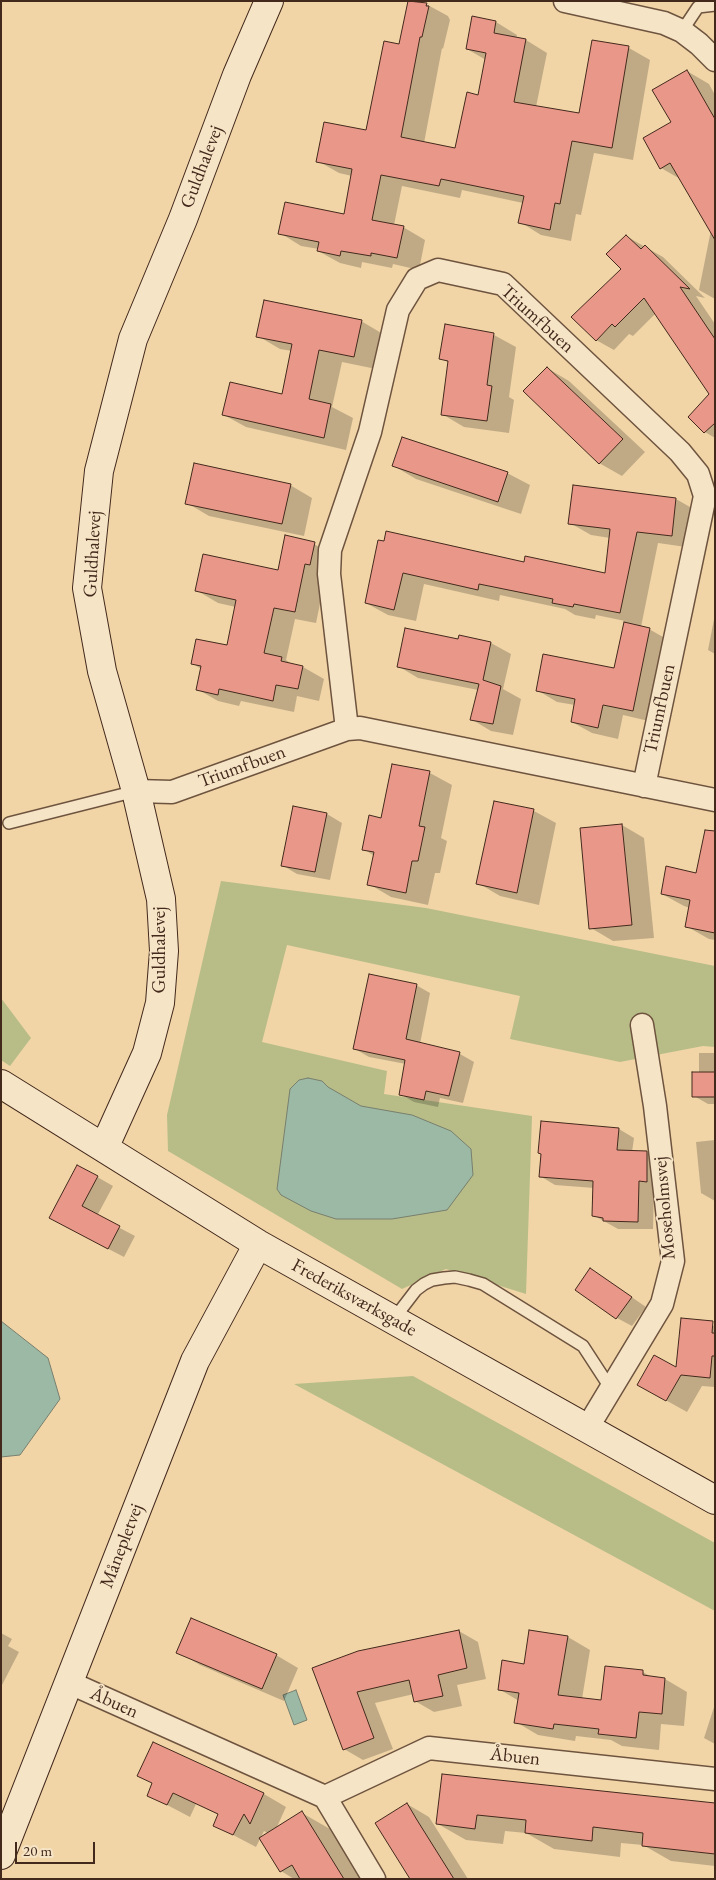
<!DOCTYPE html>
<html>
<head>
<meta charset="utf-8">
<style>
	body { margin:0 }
	#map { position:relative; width:716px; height:1880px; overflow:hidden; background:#f1d5a7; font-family:"EB Garamond",serif }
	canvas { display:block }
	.frame { position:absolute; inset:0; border:2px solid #43291c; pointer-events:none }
	.scale { position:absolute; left:15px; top:1842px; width:80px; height:22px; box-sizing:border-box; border:2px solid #43291c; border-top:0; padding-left:6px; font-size:15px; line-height:18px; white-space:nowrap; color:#43291c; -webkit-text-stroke:4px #f6e4c6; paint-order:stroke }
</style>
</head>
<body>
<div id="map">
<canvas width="716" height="1880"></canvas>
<div class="frame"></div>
<div class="scale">20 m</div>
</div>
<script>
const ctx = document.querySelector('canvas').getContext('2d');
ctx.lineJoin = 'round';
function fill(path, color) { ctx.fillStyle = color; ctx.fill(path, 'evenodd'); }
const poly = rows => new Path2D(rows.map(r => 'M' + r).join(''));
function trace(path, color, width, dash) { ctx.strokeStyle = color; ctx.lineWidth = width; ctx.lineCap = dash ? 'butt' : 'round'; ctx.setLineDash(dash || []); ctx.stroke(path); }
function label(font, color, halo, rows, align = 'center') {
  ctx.font = font + ' "EB Garamond",serif'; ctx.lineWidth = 4; ctx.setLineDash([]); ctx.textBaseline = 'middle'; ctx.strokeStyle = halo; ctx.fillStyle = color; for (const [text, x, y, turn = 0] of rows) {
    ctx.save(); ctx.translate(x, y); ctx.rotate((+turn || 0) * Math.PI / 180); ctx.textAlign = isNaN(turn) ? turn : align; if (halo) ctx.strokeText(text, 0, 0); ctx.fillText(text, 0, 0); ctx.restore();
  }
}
fill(poly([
	[221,881,426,908,715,966,715,1047,703,1046,620,1062,510,1039,520,996,287,945,262,1042,387,1071,384,1094,532,1116,526,1294,446,1269,402,1289,168,1151,167,1115],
	[1,998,31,1038,10,1066,1,1060],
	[413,1376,715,1543,715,1611,294,1384]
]), '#b8bd88');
const water = poly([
	[308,1078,322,1081,328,1087,361,1106,412,1115,451,1131,471,1149,473,1175,447,1210,392,1219,336,1219,311,1211,281,1195,277,1189,290,1089,299,1080,308,1078],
	[1,1321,48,1358,60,1399,20,1455,1,1457,1,1321],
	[296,1690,307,1720,294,1725,283,1695,296,1690]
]);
fill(water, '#9bb9a4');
trace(water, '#787f6e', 1);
fill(poly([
	[409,1,426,4,448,16,450,20,443,49,442,48,424,143,456,149,479,96,486,60,467,49,496,22,517,35,516,39,526,40,547,53,536,107,580,114,629,48,650,60,633,160,594,153,581,215,576,214,571,241,541,235,520,222,523,203,462,190,460,198,402,186,394,225,403,227,425,240,419,270,393,264,392,268,362,262,361,268,340,263,318,251,319,249,301,246,280,233,345,215,352,176,339,173,318,161,367,132,400,46],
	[687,71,709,84,715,95,715,299,699,290,711,230,682,180,661,168],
	[626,236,663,257,705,298,696,296,715,324,715,389,656,313,633,336,629,334,614,350,596,340,623,269],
	[361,321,383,334,376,369,342,362,332,407,353,418,346,450,246,427,224,415,283,395,292,351,280,349,258,336],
	[446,325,494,335,516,347,509,397,514,400,509,433,464,427,442,414,449,363,441,358],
	[547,368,569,381,645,452,622,476,599,463],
	[715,389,715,438,705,432,689,417],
	[394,466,507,473,530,485,521,514,416,479],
	[290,485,312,498,304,536,209,516,187,503],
	[676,499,697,511,693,548,658,543,641,627,649,629,670,641,653,722,623,715,618,739,592,733,572,722,575,705,557,702,537,690,614,670,625,621,596,615,595,619,575,615,565,609,500,595,499,601,424,584,416,621,388,615,366,603,379,542,606,575,610,538,591,535,570,523],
	[314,544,335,556,326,575,316,623,295,619,286,660,293,665,303,667,324,679,319,701,297,696,294,712,241,701,239,706,218,701,197,689,201,669,192,663,228,647,236,607,218,603,196,590,279,572],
	[715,614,715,654,708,650],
	[459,640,491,643,511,654,503,689,521,699,513,735,491,731,471,719,478,690,418,678,398,666],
	[430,773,452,785,441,838,447,841,440,873,435,873,428,905,391,897,369,884,374,856,364,849,382,819],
	[495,802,534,811,556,823,539,905,500,896,478,883],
	[327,814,342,823,330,880,297,874,282,865],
	[622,825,644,838,654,938,613,941,591,928],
	[706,830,715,832,715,940,709,939,686,926,690,908,684,906,662,894,697,874],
	[416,985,430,993,420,1044,460,1054,474,1062,463,1103,440,1098,438,1107,414,1102,400,1094,406,1064,369,1057,355,1049],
	[699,1053,715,1053,715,1104,708,1104,694,1096,699,1073],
	[542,1122,619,1129,634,1138,632,1152,647,1152,661,1161,654,1189,653,1229,618,1229,593,1215,594,1188,555,1185,540,1176],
	[715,1140,715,1201,701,1193,696,1142],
	[78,1166,113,1186,97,1216,135,1236,124,1257,66,1227],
	[591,1269,646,1307,632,1326,617,1318],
	[681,1322,715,1326,715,1387,702,1386,687,1412,660,1397,677,1369],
	[459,1631,478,1642,486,1679,457,1685,462,1706,434,1712,415,1701,414,1694,375,1703,393,1749,363,1760,344,1749,313,1669],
	[1,1633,12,1639,8,1646,19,1652,1,1687],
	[568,1637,590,1650,582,1699,603,1702,606,1668,643,1672,653,1678,665,1679,687,1692,684,1726,661,1724,659,1750,622,1746,611,1740,576,1736,575,1741,538,1735,516,1722,519,1701,499,1689,525,1665],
	[178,1652,276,1655,298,1668,284,1701,200,1665],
	[715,1704,715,1744,704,1738],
	[154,1744,264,1794,286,1807,276,1829,302,1813,330,1829,362,1879,294,1879,281,1871,269,1834,264,1831,256,1847,214,1825,219,1815,196,1804,190,1817,148,1795,153,1784],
	[443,1775,715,1804,715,1866,671,1861,643,1845,621,1843,620,1857,554,1849,526,1833,505,1831,503,1844,466,1840,438,1824],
	[407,1804,429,1817,468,1879,412,1879]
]), '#0003');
const building = poly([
	[408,1,427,3,426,6,429,6,422,37,420,37,401,137,455,148,467,92,478,95,486,53,466,49,472,16,496,21,494,33,526,39,514,102,579,113,592,40,629,46,612,148,572,141,560,204,555,203,550,230,518,223,524,196,441,179,439,186,381,175,372,220,404,226,397,258,371,253,371,256,341,251,340,256,317,251,319,242,278,234,285,202,344,214,352,169,316,162,324,122,366,130,384,41,399,44,408,1],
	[687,70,715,119,715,240,670,163,660,169,643,138,671,122,652,90,687,70],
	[626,235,641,249,645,245,690,289,680,287,715,339,715,423,704,433,688,417,709,394,644,298,615,327,612,324,596,341,571,317,621,269,606,254,626,235],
	[264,300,362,320,354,357,319,350,309,399,331,404,324,438,222,415,230,382,282,394,292,344,256,337,264,300],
	[445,324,494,333,487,385,492,386,487,421,441,415,448,361,439,359,445,324],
	[547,367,623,439,599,464,523,391,547,367],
	[402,437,508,472,498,502,392,466,402,437],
	[194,463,291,484,282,524,185,504,194,463],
	[573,485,676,498,672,536,637,532,620,613,574,604,573,607,552,603,553,599,479,584,478,590,403,573,394,610,365,603,378,540,384,541,386,531,524,562,525,556,605,573,610,529,568,524,573,485],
	[285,535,315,542,310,565,305,564,295,612,274,608,264,653,282,657,281,661,303,666,298,689,276,685,273,701,219,689,218,695,196,690,201,666,191,664,196,639,227,645,236,600,195,591,203,554,278,570,285,535],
	[624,622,650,628,633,711,603,705,598,728,571,722,575,699,536,691,543,654,614,668,624,622],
	[405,628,458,639,459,635,491,642,483,680,501,686,493,724,470,720,479,684,397,667,405,628],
	[392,764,430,771,419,826,425,827,418,861,412,861,406,893,367,885,374,852,362,850,369,815,381,818,392,764],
	[494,801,534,809,517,893,476,884,494,801],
	[293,806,327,813,315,872,281,866,293,806],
	[622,824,632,925,589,929,580,828,622,824],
	[705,830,715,831,715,933,685,927,690,900,661,894,666,866,696,873,705,830],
	[369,974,417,984,406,1039,460,1052,449,1096,426,1091,424,1100,399,1095,405,1060,353,1049,369,974],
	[692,1072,715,1072,715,1097,692,1097,692,1072],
	[541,1121,619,1128,617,1150,647,1151,647,1182,639,1181,638,1222,603,1221,603,1218,592,1216,593,1181,539,1177,541,1154,538,1153,541,1121],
	[77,1165,98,1176,82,1206,120,1226,108,1249,49,1218,77,1165],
	[590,1268,632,1297,616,1319,575,1290,590,1268],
	[681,1318,713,1321,712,1333,715,1333,715,1356,712,1356,710,1378,681,1375,666,1401,637,1385,654,1355,676,1367,681,1318],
	[191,1618,277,1654,262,1689,176,1653,191,1618],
	[459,1630,467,1668,438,1675,443,1696,414,1702,409,1680,357,1692,374,1738,343,1750,312,1668,358,1651,459,1630],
	[529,1630,568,1636,558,1695,601,1700,605,1666,643,1670,643,1675,665,1678,662,1714,639,1712,636,1738,598,1734,599,1729,554,1724,553,1729,514,1723,519,1693,498,1690,502,1660,524,1664,529,1630],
	[153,1742,264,1793,250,1824,244,1814,233,1835,213,1826,218,1814,173,1793,167,1805,147,1796,152,1783,137,1776,153,1742],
	[442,1774,715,1803,715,1854,642,1846,643,1833,593,1827,592,1841,525,1833,526,1820,477,1815,475,1829,436,1824,442,1774],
	[407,1803,417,1820,454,1879,410,1879,375,1823,407,1803],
	[302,1811,344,1879,300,1879,292,1865,280,1872,259,1838,302,1811]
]);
fill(building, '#e89789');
trace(building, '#43291c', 1);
const lane = poly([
	[682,31,698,7,715,5],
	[9,823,136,791],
	[393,1320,416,1290,424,1284,432,1280,444,1278,455,1277,469,1280,483,1284,583,1346,611,1389]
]);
const street = poly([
	[565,1,664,23,682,31,699,44,715,60],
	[347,729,329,574,330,550,370,432,398,310,417,279,438,270,503,284,680,452,698,474,705,496,644,786],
	[136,791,172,792,347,729,360,728,715,800],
	[586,1430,662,1304,673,1261,655,1106,642,1025],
	[68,1682,325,1797,374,1879],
	[325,1797,429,1748,715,1779]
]);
const secondary = poly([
	[1,1084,258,1244,715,1500],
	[104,1148,147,1053,160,1003,164,951,161,899,136,791,102,671,87,588,99,471,133,339,183,219,237,75,269,1],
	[1,1855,195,1361,258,1244]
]);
trace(lane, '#6e543f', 14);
trace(street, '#6e543f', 25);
trace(secondary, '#43291c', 30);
trace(lane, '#f6e4c6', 11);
trace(street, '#f6e4c6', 22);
trace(secondary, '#f6e4c6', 28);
label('19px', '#43291c', '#f6e4c6', [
	["Guldhalevej",202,167,-69],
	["Triumfbuen",537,319,42],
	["Guldhalevej",93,554,-87],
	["Triumfbuen",660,709,-78],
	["Triumfbuen",242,767,-20],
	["Guldhalevej",160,950,-90],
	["Moseholmsvej",665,1208,-95],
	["Frederiksværksgade",354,1298,29],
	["Månepletvej",122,1546,-69],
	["Åbuen",114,1703,24],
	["Åbuen",515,1757,6]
]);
</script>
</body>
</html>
